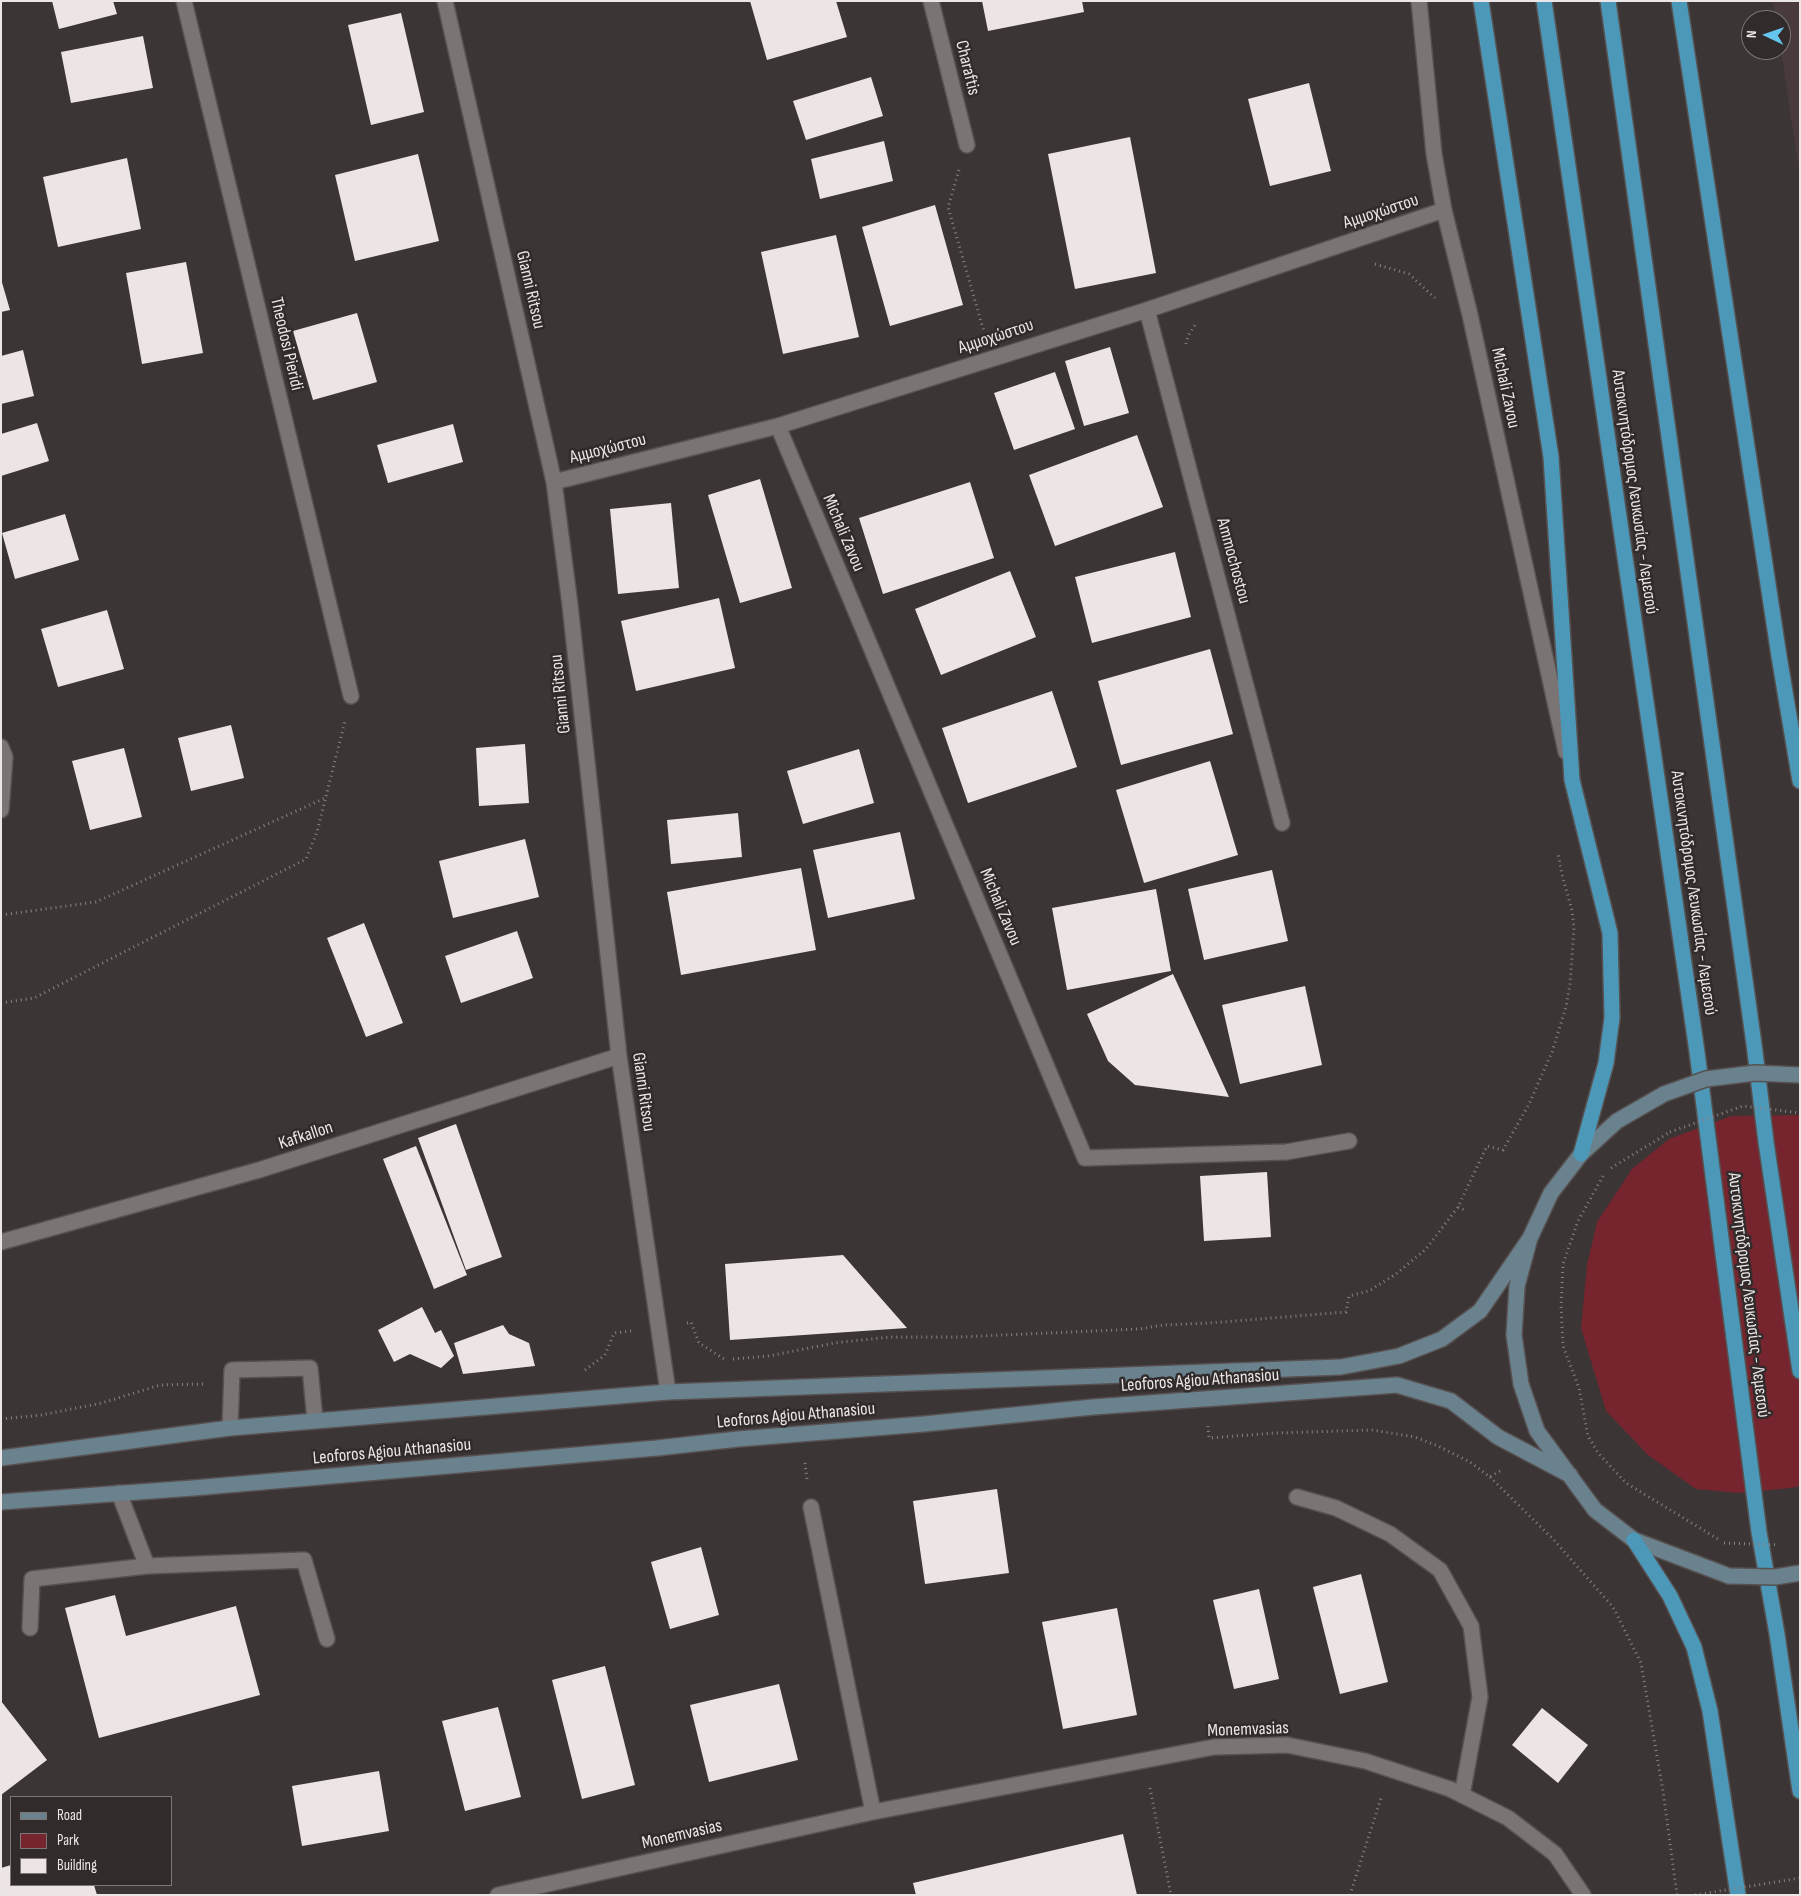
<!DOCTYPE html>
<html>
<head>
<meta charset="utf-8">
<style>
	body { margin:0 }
	#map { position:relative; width:1801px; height:1896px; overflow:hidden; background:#3b3535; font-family:"Sofia Sans Condensed",sans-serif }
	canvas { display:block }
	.frame { position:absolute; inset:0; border:2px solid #ece7e7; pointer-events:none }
	.legend { position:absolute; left:10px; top:1796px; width:162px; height:90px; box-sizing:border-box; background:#312b2b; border:1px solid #7c7676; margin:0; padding:6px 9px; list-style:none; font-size:15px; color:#ece7e7 }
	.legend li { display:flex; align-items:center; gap:10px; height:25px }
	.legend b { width:25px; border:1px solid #7c7676 }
	.north { position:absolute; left:1741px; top:10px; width:50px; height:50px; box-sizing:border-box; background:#312b2b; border:1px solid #7c7676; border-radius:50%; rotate:273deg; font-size:14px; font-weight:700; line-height:20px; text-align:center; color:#ece7e7 }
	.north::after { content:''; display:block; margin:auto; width:18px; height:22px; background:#65c5ee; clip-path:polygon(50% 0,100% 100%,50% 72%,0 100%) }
</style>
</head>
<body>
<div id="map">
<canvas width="1801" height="1896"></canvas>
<div class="frame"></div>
<ul class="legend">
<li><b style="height:6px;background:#69828e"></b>Road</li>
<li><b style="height:14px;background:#76252f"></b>Park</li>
<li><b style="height:14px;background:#ede4e4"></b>Building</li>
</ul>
<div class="north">N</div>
</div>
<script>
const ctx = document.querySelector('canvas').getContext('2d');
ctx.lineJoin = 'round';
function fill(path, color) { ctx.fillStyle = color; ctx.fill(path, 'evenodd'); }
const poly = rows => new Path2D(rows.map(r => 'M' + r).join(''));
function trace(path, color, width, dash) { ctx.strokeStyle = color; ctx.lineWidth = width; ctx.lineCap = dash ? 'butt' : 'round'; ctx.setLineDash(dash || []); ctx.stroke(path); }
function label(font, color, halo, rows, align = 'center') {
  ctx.font = font + ' "Sofia Sans Condensed",sans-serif'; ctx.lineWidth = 5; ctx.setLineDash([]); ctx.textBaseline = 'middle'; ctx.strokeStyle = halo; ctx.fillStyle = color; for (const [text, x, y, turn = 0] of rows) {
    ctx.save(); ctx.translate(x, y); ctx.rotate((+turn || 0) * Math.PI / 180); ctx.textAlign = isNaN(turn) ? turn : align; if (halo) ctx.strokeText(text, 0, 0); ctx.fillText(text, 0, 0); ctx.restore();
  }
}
fill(poly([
	[1773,1,1800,1,1800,179,1781,50,1781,20,1776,20]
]), '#493b3c');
fill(poly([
	[1800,1115,1800,1486,1791,1488,1738,1493,1696,1489,1648,1455,1606,1411,1581,1328,1587,1265,1597,1222,1632,1169,1669,1139,1731,1116]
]), '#76252f');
fill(poly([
	[52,1,113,1,117,14,59,29],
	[750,1,836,1,847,37,767,60],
	[982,1,1082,1,1084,12,988,31],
	[401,13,424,112,371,125,348,25],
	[143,36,153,88,71,103,61,52],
	[871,77,883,116,806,140,793,101],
	[1309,83,1331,171,1270,186,1248,99],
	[1130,137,1156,273,1075,289,1048,154],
	[884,141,893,181,820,199,811,159],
	[418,154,439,241,355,261,335,175],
	[127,158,141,229,58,247,43,177],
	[935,205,963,305,890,326,862,227],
	[836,235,859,337,783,354,761,252],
	[186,262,203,353,142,364,126,273],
	[1,279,10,310,1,312],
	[357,313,377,382,313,400,293,331],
	[1110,347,1129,413,1084,426,1065,361],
	[23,350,34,396,1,404,1,356],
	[1055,372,1075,429,1014,450,994,393],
	[37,423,49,461,1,476,1,434],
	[453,424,463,462,388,483,377,445],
	[1137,435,1163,507,1055,546,1029,475],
	[760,479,792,588,740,603,708,495],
	[970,482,994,558,883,594,859,518],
	[671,503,679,588,618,594,610,509],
	[65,514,79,560,15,579,2,533],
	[1175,552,1191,617,1092,643,1075,577],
	[1010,571,1036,637,941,675,915,609],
	[719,598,735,668,636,691,621,621],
	[107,610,124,669,58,687,41,629],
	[1210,649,1233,734,1121,765,1098,681],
	[1052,691,1077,767,968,803,942,728],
	[231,725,244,778,191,791,178,738],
	[525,744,529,803,479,806,476,748],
	[124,748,142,817,90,830,72,761],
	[859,749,874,803,803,824,787,771],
	[1210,761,1238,855,1144,883,1116,790],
	[738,813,742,857,671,864,667,820],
	[900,832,915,899,828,918,813,850],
	[525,839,539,897,453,918,439,861],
	[801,868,816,950,681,975,667,892],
	[1272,870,1288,941,1204,960,1188,889],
	[1156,889,1171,971,1067,990,1052,908],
	[364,923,403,1023,366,1037,327,938],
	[517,931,533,978,461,1003,445,956],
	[1173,974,1229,1097,1135,1085,1108,1061,1087,1014],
	[1305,986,1322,1065,1240,1084,1222,1005],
	[456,1124,502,1257,466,1270,418,1138],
	[416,1146,467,1275,434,1289,383,1159],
	[1267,1172,1271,1237,1204,1241,1200,1176],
	[843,1255,907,1328,730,1340,725,1264],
	[422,1307,435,1333,441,1330,454,1356,441,1368,410,1354,394,1362,378,1330],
	[503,1325,509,1334,529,1343,535,1366,463,1374,454,1343],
	[997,1489,1009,1573,925,1584,913,1501],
	[701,1547,719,1615,670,1629,651,1562],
	[1361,1574,1388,1682,1340,1694,1313,1587],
	[1259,1589,1279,1679,1234,1689,1213,1600],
	[115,1595,126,1636,236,1606,260,1695,99,1738,65,1608],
	[1117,1608,1137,1715,1063,1729,1042,1622],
	[605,1666,635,1785,582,1799,552,1680],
	[779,1684,798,1760,709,1782,690,1705],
	[1,1701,47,1760,1,1795],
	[498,1707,521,1797,465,1811,442,1721],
	[1542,1708,1588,1745,1558,1783,1512,1745],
	[379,1771,389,1831,302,1846,292,1786],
	[1123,1834,1137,1895,916,1895,913,1883],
	[11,1865,11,1885,94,1885,97,1895,1,1895,1,1868]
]), '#ede4e4');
const service = poly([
	[230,1428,232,1370,310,1368,315,1420],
	[119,1493,147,1566,304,1560,327,1639],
	[30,1628,32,1579,147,1566]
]);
const minor = poly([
	[184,1,351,696],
	[445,1,554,482,570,605,619,1056,668,1392],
	[931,1,967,145],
	[1419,1,1434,154,1444,210,1470,315,1566,752],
	[1147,310,1282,823],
	[778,426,1085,1158,1286,1152,1349,1141],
	[554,482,778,426,1147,310,1444,210],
	[1,747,5,757,1,810],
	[1,1242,259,1170,619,1056],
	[1297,1497,1336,1508,1390,1534,1440,1570,1471,1626,1480,1697,1462,1795],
	[811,1507,873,1812],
	[498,1895,873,1812,1214,1747,1287,1745,1365,1761,1450,1789,1508,1818,1555,1854,1583,1895]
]);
const secondary = poly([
	[1664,1094,1617,1121,1581,1154,1551,1193,1530,1238,1517,1286,1514,1335,1521,1384,1537,1431,1595,1510,1634,1540,1729,1576],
	[1,1458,230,1428,668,1392,1341,1367,1399,1356,1442,1339,1480,1311,1530,1238],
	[1,1502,193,1488,657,1448,738,1439,924,1424,1093,1407,1397,1385,1451,1401,1498,1437,1570,1475]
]);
const trunk = poly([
	[1481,1,1551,457,1572,780,1610,933,1612,1018,1606,1063,1581,1154],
	[1544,1,1697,1052,1759,1532,1777,1634,1800,1791],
	[1608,1,1754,1044,1766,1142,1800,1371],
	[1679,1,1779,656,1800,781],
	[1634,1540,1670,1596,1694,1647,1710,1711,1738,1895]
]);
trace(service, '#575151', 18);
trace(minor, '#575151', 18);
trace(secondary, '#575151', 18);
trace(trunk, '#575151', 18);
trace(poly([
	[959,170,948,207,984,332],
	[1375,264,1409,274,1435,298],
	[1186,344,1188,336,1195,325],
	[1,915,96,902,325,798],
	[1,1003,34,998,306,859,317,832,345,721],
	[1611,1168,1670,1132],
	[1603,1176,1578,1221,1563,1264,1561,1306,1563,1346,1579,1388,1588,1436,1598,1453,1626,1483,1718,1539],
	[1458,1207,1464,1210],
	[687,1323,691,1322,699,1343,724,1359,727,1359],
	[733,1359,769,1356,834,1343,890,1337,959,1337,1139,1329,1163,1325,1210,1323,1346,1312,1349,1296,1369,1291,1396,1274,1426,1249,1458,1207,1487,1146,1503,1150,1529,1104,1552,1052,1566,1007,1570,984,1574,928,1572,910,1562,875,1558,853],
	[585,1370,605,1355,614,1333,631,1331],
	[1,1419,41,1415,102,1403,160,1385,204,1384],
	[1208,1426,1209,1438,1276,1433,1372,1430,1415,1437,1438,1446,1470,1462,1490,1477,1500,1471],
	[805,1463,807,1479],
	[1490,1477,1554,1540,1613,1607,1641,1663,1663,1791,1677,1895],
	[1150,1788,1171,1895],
	[1350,1895,1382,1795]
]), '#898484', 3, [1, 4]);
trace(service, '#7b7474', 15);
trace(minor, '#7b7474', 15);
trace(secondary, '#69828e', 15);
trace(trunk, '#4c98b8', 15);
const secondaryBridge = poly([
	[1664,1094,1706,1079,1755,1073,1800,1075],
	[1729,1576,1775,1577,1800,1573]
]);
trace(secondaryBridge, '#575151', 18, []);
trace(poly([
	[1670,1132,1743,1106,1800,1113],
	[1724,1543,1779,1545],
	[1695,1895,1800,1878]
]), '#898484', 3, [1, 4]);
trace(secondaryBridge, '#69828e', 15);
label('18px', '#ece7e7', '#312b2b', [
	["Charaftis",967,68,76],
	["Αμμοχώστου",1381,212,-18],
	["Gianni Ritsou",530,290,77],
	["Αμμοχώστου",996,337,-18],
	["Theodosi Pieridi",286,344,77],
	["Michali Zavou",1505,388,78],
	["Αμμοχώστου",608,449,-14],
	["Αυτοκινητόδρομος Λευκωσίας - Λεμεσού",1634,492,82],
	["Michali Zavou",843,533,67],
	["Ammochostou",1233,561,75],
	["Gianni Ritsou",561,694,-96],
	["Αυτοκινητόδρομος Λευκωσίας - Λεμεσού",1693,893,82],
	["Michali Zavou",1000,907,67],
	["Gianni Ritsou",643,1092,82],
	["Kafkallon",306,1136,-18],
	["Αυτοκινητόδρομος Λευκωσίας - Λεμεσού",1748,1295,83],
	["Leoforos Agiou Athanasiou",1200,1381,-4],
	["Leoforos Agiou Athanasiou",796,1416,-5],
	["Leoforos Agiou Athanasiou",392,1452,-5],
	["Monemvasias",1248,1730,-2],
	["Monemvasias",682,1835,-13]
]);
</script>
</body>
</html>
